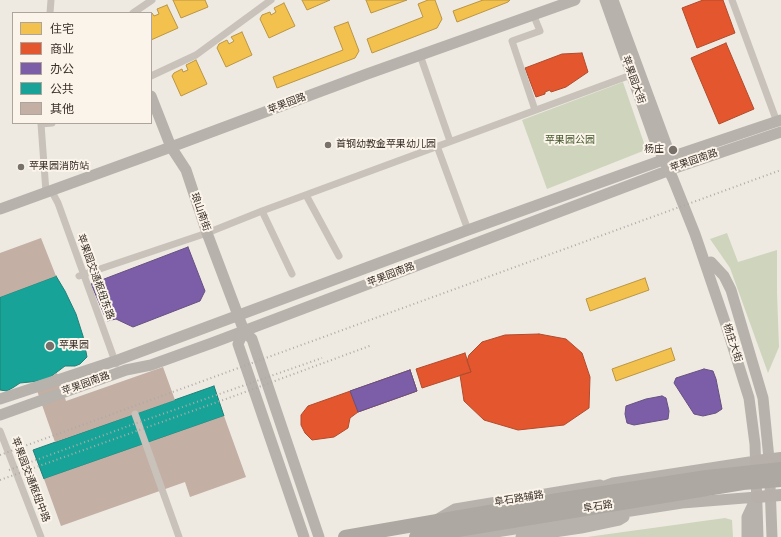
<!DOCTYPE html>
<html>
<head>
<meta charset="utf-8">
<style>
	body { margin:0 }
	#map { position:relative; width:781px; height:537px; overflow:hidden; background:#eeeae2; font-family:"Titillium Web","Noto Sans SC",sans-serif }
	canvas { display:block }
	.legend { position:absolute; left:12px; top:12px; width:140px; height:112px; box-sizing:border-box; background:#fbf4ea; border:1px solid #ada59d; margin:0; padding:5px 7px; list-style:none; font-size:12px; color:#392f29 }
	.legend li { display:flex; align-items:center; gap:8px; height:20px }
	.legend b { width:20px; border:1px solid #ada59d }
</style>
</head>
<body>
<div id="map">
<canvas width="781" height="537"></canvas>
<ul class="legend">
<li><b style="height:11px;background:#f2c14e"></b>住宅</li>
<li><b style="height:11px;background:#e4572e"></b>商业</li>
<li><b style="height:11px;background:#7b5ea7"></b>办公</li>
<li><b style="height:11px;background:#17a398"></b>公共</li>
<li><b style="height:11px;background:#c3afa3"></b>其他</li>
</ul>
</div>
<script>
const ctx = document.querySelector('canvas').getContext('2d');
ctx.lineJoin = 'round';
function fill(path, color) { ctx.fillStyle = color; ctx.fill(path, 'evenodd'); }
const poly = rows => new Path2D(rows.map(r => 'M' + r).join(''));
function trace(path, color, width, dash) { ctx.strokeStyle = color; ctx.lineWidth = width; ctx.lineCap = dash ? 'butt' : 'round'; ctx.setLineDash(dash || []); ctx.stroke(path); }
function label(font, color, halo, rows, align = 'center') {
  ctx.font = font + ' "Titillium Web","Noto Sans SC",sans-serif'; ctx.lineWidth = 4; ctx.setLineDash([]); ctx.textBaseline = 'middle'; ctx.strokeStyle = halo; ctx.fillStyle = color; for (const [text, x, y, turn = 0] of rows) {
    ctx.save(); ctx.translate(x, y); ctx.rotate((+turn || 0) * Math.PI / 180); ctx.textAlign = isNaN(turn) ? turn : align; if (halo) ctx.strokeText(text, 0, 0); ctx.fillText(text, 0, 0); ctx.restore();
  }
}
fill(poly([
	[623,82,645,146,643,151,547,189,522,120],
	[727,233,738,262,777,250,777,293,779,347,768,373,730,268,710,239],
	[725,518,732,520,733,537,587,537]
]), '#ced5bc');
const homes = poly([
	[173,0,205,0,208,7,181,18,173,0],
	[302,0,330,0,307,10,302,0],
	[366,0,407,0,371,13,366,0],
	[428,0,435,0,442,19,437,28,372,53,367,39,423,17,418,4,428,0],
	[483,0,510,0,508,2,457,22,453,11,483,0],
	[284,3,295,26,269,38,260,19,262,15,270,12,271,15,276,12,274,8,284,3],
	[167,5,178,28,151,40,151,14,152,13,154,16,159,14,157,9,167,5],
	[348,22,359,51,355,58,277,88,273,77,343,50,334,27,348,22],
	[242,32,252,55,226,67,217,48,219,44,227,40,229,44,234,41,231,37,242,32],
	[196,60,207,84,181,96,172,76,174,73,182,69,183,72,188,70,186,65,196,60],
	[645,278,649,290,590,311,586,299,645,278],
	[671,348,675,360,616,381,612,369,671,348]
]);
fill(homes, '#f2c14e');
trace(homes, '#ba9543', 1);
const shops = poly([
	[703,0,723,0,735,33,697,48,682,8,703,0],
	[726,43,754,109,719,124,691,58,726,43],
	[582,53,588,72,566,87,551,92,550,90,545,92,545,94,536,97,525,68,562,54,582,53],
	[539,334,566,339,582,353,590,377,589,408,564,425,518,430,484,420,464,401,460,375,471,372,467,361,469,355,482,342,505,335,539,334],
	[465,353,471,372,422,388,416,369,465,353],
	[410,370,417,391,358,412,350,418,348,428,334,437,312,440,305,433,301,425,301,415,308,406,410,370]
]);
fill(shops, '#e4572e');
trace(shops, '#b14b2c', 1);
const offices = poly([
	[188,247,205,291,200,301,133,327,116,319,107,321,91,284,188,247],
	[704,369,713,371,716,379,722,409,716,413,703,416,694,414,674,383,676,378,704,369],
	[410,370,417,391,358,412,350,391,410,370],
	[662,396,666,398,669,411,668,419,634,425,627,423,625,414,626,406,646,399,662,396]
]);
fill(offices, '#7b5ea7');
trace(offices, '#675081', 1);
const public = poly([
	[56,276,65,291,76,314,83,336,87,357,80,364,75,366,65,366,49,378,40,381,20,383,14,387,7,391,0,390,0,297,56,276],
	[214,386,224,416,44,479,33,450,214,386]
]);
fill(public, '#17a398');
trace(public, '#218077', 1);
fill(poly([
	[41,238,56,276,0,297,0,253],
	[163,367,175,400,55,442,34,382,49,378,57,373,66,401],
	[224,416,246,477,190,497,185,482,61,526,44,479]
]), '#c3afa3');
trace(poly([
	[732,0,777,122],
	[50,13,51,0],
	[133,13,152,0],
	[533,14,540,31,512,41,535,110],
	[420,55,450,141],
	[151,76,196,55,271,0],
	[437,146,468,230],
	[51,190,58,203,116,364],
	[46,192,41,124,52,123],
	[306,195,339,256],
	[262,211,292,274],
	[79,276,207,233,262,211,631,75],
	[135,414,179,537],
	[0,431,41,537]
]), '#c8c2bb', 7);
trace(poly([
	[605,0,656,144,673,179,695,234,726,325,749,398,755,444,758,537],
	[613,0,673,163],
	[151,96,171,147,186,170,207,233,244,331,252,339,319,537],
	[0,209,171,147,367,74,575,0],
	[711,262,724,276,731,290,763,398,769,459,772,537],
	[244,331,238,344,304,537],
	[0,399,118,360,468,230,671,157,781,120],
	[0,415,126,370,151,365,212,343,675,168,781,132],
	[594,490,613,483,756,461],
	[438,519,455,509,600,485],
	[464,537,682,503,757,497],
	[521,537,581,528,619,520,624,517],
	[747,537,747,517,756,498]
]), '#b8b2ac', 11);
trace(poly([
	[756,461,781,458],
	[757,497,781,495]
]), '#b7b0aa', 12);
trace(poly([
	[345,537,564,499,707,477,781,469],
	[416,537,743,483,781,480]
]), '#ada8a1', 14);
trace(poly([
	[0,455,781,170],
	[9,470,134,424,322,358],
	[0,480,237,395,372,345]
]), '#afaaa6', 2, [1, 3]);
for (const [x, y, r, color] of [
	[328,145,4,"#78706a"],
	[673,150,5,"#78706a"],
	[21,167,4,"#78706a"],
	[50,346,5,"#78706a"]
]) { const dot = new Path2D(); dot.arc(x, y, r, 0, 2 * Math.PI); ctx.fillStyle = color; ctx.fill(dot); trace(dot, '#fbf4ea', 1.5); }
label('10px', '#392f29', '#fbf4ea', [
	["苹果园大街",633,80,70],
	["苹果园路",287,104,-21],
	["苹果园南路",694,161,-19],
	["琅山南街",200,212,71],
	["苹果园南路",391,275,-21],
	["苹果园交通枢纽东路",95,277,70],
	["杨庄大街",732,343,72],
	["苹果园南路",86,384,-20],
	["苹果园交通枢纽中路",30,480,69],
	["阜石路辅路",519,499,-9],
	["阜石路",598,507,-9]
]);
label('10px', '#45582c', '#fbf4ea', [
	["苹果园公园",570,141]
]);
label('10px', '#392f29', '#fbf4ea', [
	["首钢幼教金苹果幼儿园",336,145],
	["杨庄",664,150,"right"],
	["苹果园消防站",29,167],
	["苹果园",59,346]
], 'left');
</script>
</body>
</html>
